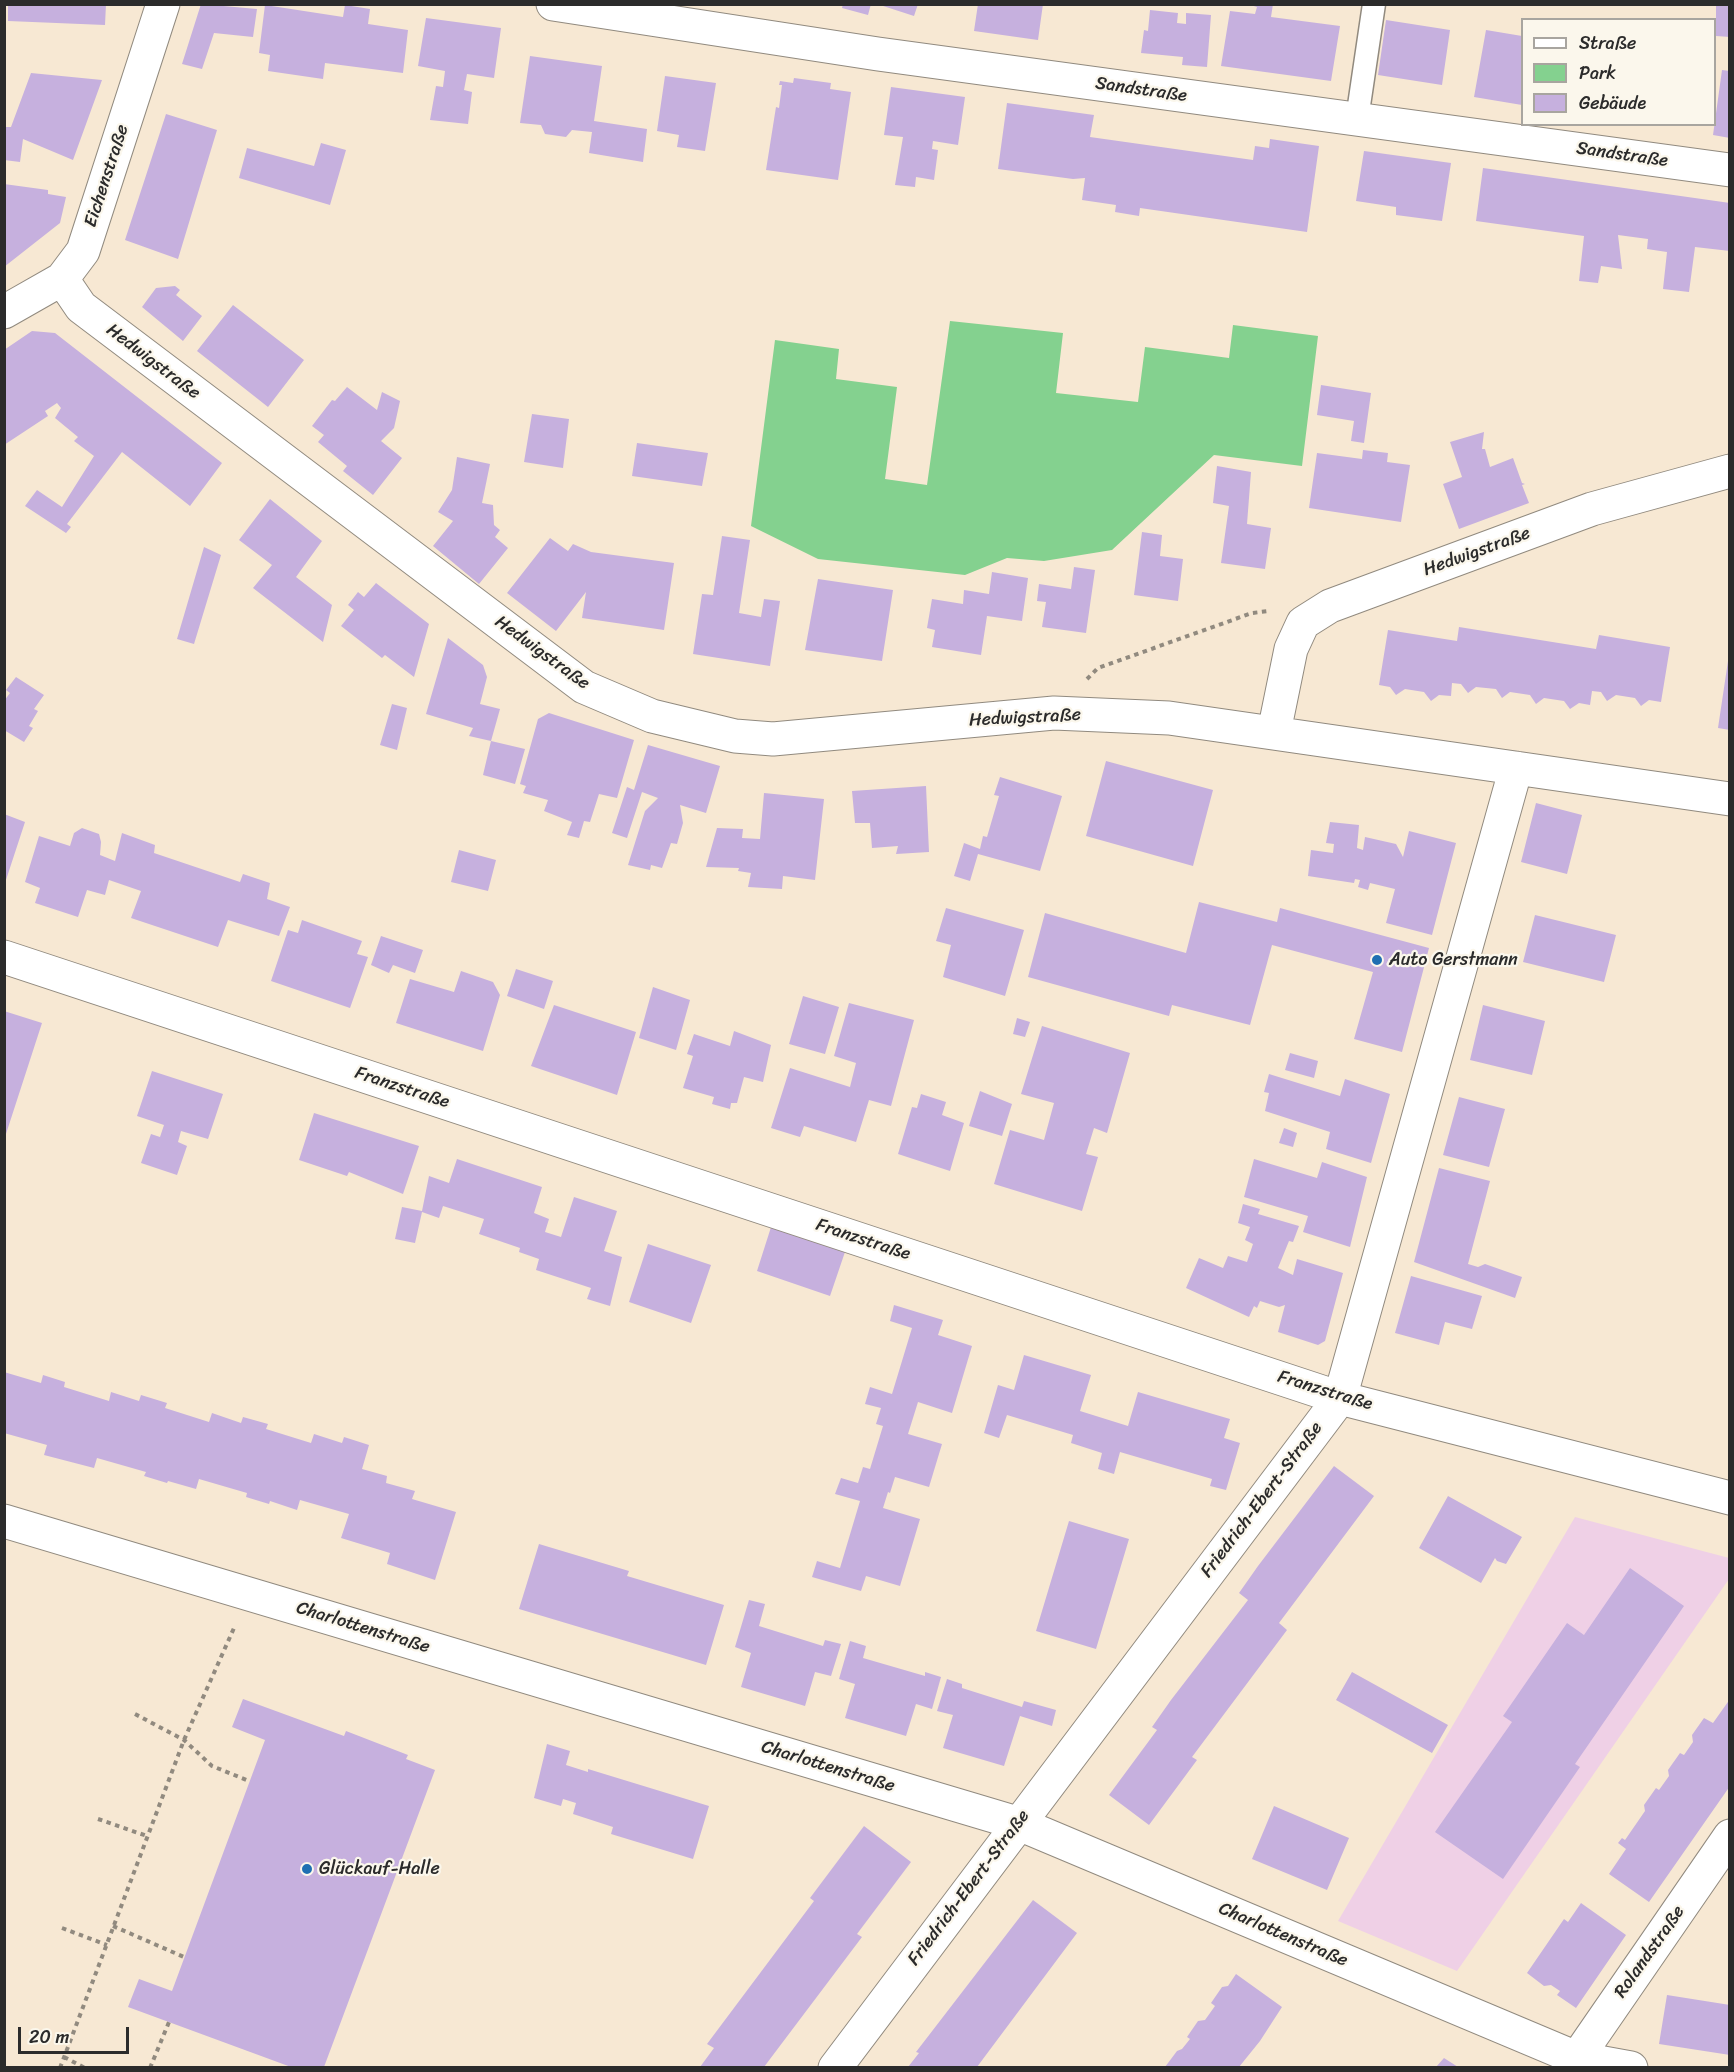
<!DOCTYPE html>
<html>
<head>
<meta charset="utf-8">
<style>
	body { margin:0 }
	#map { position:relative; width:1734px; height:2072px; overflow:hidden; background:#f7e8d3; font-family:Sriracha,sans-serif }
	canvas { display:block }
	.frame { position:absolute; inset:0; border:6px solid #2b2b2b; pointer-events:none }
	.legend { position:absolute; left:1521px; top:18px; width:195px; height:108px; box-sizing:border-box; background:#fbf7ec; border:2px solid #a8a59f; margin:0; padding:8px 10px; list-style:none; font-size:18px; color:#2b2b2b }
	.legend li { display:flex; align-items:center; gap:12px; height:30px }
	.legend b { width:30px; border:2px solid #a8a59f }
	.scale { position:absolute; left:18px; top:2027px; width:111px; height:27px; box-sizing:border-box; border:3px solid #2b2b2b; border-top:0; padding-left:8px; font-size:18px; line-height:21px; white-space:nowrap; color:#2b2b2b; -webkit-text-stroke:4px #fbf7ec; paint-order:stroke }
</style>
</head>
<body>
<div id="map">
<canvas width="1734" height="2072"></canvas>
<div class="frame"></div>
<ul class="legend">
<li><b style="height:8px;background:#fff"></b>Straße</li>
<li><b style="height:16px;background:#84d18f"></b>Park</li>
<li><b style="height:16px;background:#c6b0de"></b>Gebäude</li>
</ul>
<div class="scale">20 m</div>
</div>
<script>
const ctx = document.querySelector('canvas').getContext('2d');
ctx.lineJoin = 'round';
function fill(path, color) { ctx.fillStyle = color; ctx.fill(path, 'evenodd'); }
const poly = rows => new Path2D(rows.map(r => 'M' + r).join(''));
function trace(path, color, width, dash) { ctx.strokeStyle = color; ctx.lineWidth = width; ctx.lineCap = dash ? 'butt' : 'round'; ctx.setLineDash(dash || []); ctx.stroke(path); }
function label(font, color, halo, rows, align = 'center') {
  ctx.font = font + ' Sriracha,sans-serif'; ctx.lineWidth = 4.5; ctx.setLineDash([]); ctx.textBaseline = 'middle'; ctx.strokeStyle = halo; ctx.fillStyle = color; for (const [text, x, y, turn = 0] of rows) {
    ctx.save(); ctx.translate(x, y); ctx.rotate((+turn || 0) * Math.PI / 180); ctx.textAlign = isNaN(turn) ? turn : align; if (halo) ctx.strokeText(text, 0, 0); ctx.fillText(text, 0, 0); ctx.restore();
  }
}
fill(poly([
	[1575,1517,1729,1558,1729,1579,1457,1971,1338,1921]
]), '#efd0e6');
fill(poly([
	[950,321,1063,333,1056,393,1138,402,1145,347,1229,358,1233,325,1318,336,1302,466,1214,455,1112,550,1044,561,1007,558,965,575,818,559,751,526,775,340,839,349,836,379,897,387,885,479,927,485]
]), '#84d18f');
fill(poly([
	[8,4,106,4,105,25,8,21],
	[201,4,257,9,253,37,214,33,202,69,182,64],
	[843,4,871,4,868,15,842,8],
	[877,4,918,4,914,16],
	[978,4,1043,4,1038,40,974,31],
	[1247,4,1273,4,1271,17,1340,26,1331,81,1221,66,1230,11,1255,14,1257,7],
	[1716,4,1730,4,1730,37,1716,36],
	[265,5,343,17,345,5,370,9,368,24,408,30,403,73,325,63,323,79,268,71,270,55,259,53],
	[1150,10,1178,13,1177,23,1186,24,1186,13,1211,15,1207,67,1182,65,1183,57,1141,53,1144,30,1148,31],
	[426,18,501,28,494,78,467,74,464,90,472,92,468,124,430,120,436,86,443,87,445,71,418,66],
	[1386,20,1450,30,1442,85,1378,75],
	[1486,30,1522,36,1522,105,1474,97],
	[530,56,602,66,594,121,647,129,643,162,589,153,592,132,572,130,566,137,545,134,541,125,520,123],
	[1722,70,1730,71,1730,138,1713,135],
	[31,73,102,80,73,160,23,139,20,162,4,160,4,127,11,127],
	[665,76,716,83,705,151,677,147,679,135,657,131],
	[794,78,831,83,830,89,851,92,838,180,766,170,776,107,779,108,782,85,779,85,780,81,793,83],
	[891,87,965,97,958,145,933,141,932,149,938,150,934,180,916,177,915,187,895,185,903,137,884,135],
	[1007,103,1094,115,1090,137,1253,160,1255,146,1269,148,1270,139,1319,146,1307,232,1140,208,1139,216,1115,212,1116,205,1082,200,1085,178,1073,179,998,169],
	[166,114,217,130,178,259,125,240],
	[321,143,346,150,330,205,239,178,247,148,314,166],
	[1364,151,1451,163,1442,221,1396,215,1396,207,1356,201],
	[1483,168,1730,203,1730,251,1695,247,1689,292,1663,289,1667,252,1647,249,1648,239,1618,235,1622,269,1601,266,1598,283,1579,281,1584,236,1476,221],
	[4,184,48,190,48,194,66,197,60,223,4,267],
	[175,286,180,290,176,295,202,316,183,341,142,307,156,288],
	[233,305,304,360,268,407,197,351],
	[32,331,55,333,222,463,190,506,122,452,67,524,71,527,66,533,25,506,37,490,62,507,94,456,74,441,78,437,55,418,61,408,57,403,45,411,48,416,4,445,4,350],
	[1321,385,1371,393,1364,443,1351,441,1354,421,1317,415],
	[347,387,377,410,382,392,400,401,394,428,381,441,402,458,373,495,343,471,347,466,318,442,324,435,312,426,332,400,335,401],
	[532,414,569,419,563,468,524,462],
	[1484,432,1482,449,1485,449,1490,467,1513,458,1522,483,1525,484,1522,485,1529,503,1459,529,1443,484,1462,477,1450,442],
	[637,443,708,453,702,486,632,476],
	[1363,450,1388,453,1387,462,1410,465,1401,522,1309,508,1317,453,1362,459],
	[457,457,490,464,482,503,493,505,494,525,500,530,495,537,508,548,479,584,433,546,453,521,438,512,452,490],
	[1217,466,1251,472,1247,524,1271,528,1265,569,1221,563,1229,506,1213,503],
	[270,499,322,541,296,577,332,605,323,642,253,588,272,565,239,540],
	[1142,532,1162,535,1160,556,1183,559,1178,601,1134,595],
	[722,536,750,540,739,613,761,617,764,599,780,601,770,666,693,654,702,594,713,595],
	[550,538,568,551,573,544,591,552,674,563,664,630,582,618,586,592,556,631,507,593],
	[204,547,221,555,194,644,177,639],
	[1074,567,1095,570,1086,633,1042,627,1046,602,1037,601,1039,584,1071,589],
	[992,572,1028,578,1022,621,987,616,981,655,932,647,935,630,927,628,932,599,963,604,964,590,989,594],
	[818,579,893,590,882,661,805,650],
	[376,583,429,624,414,677,385,655,382,658,341,626,354,610,348,605,358,592,364,597],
	[1459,627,1596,649,1599,635,1670,647,1661,702,1649,700,1641,706,1635,698,1616,695,1607,701,1601,692,1592,691,1590,705,1579,703,1570,709,1564,701,1544,698,1536,704,1530,695,1510,692,1502,698,1496,689,1476,687,1468,693,1461,684,1452,683,1451,696,1439,695,1431,701,1424,692,1405,689,1396,695,1390,687,1379,685,1388,630,1457,641],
	[448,638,483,665,487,677,480,704,500,709,491,741,469,736,473,728,426,714],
	[1728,661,1730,662,1730,730,1718,728],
	[16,677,44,695,34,709,38,711,29,726,33,728,24,742,4,730,4,701,10,693,6,690],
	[392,704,407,708,397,750,380,745],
	[549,713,634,740,617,798,599,794,590,822,584,821,579,838,567,835,572,822,544,811,548,800,523,793,526,786,520,784,538,719],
	[491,741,525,749,515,784,483,775],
	[648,745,720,766,706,813,680,805,683,823,677,844,671,843,662,868,651,865,650,870,628,865,645,811,658,798,642,792,627,838,612,833,627,787,634,790],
	[1106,761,1213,790,1193,866,1086,836],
	[1000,777,1062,796,1040,871,978,854,970,881,954,876,964,843,980,849,983,836,987,837,999,796,994,795],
	[926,786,929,852,896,854,898,846,872,848,870,823,855,823,852,791],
	[764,793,824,799,815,880,783,876,782,889,748,887,751,873,738,871,739,868,706,867,717,828,743,829,742,838,760,839],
	[1536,803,1582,815,1567,874,1521,862],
	[4,814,25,822,5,883,4,883],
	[1330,822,1359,825,1357,848,1363,850,1365,837,1396,844,1403,857,1409,831,1456,843,1432,935,1386,923,1395,889,1370,883,1368,890,1358,887,1360,880,1355,879,1354,883,1308,876,1311,850,1333,853,1334,844,1326,843],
	[82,828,99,834,101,842,100,855,115,861,122,833,155,845,154,853,240,882,243,874,270,883,267,899,290,907,279,936,228,920,218,947,131,918,141,891,109,880,105,895,87,890,78,917,35,903,40,888,25,882,39,836,70,846,74,833],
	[459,850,496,860,488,891,451,882],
	[1199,902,1277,922,1280,908,1429,948,1402,1052,1354,1039,1373,972,1272,945,1250,1025,1172,1005,1169,1016,1028,977,1045,913,1186,953],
	[946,908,1024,930,1005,996,943,977,951,945,936,941],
	[1535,915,1616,935,1604,982,1523,962],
	[302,920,362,941,357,954,368,957,350,1008,271,981,288,930,298,933],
	[381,936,423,950,415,973,393,965,389,973,371,965],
	[516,969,553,981,544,1009,507,996],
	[461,971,493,982,500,995,483,1051,396,1023,410,979,454,992],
	[653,987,690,1000,676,1050,639,1038],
	[803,996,839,1007,825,1054,789,1044],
	[849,1003,914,1020,891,1106,869,1100,856,1142,804,1126,800,1137,771,1128,790,1068,850,1087,856,1063,834,1056],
	[554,1005,636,1032,617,1095,531,1066],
	[1483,1005,1545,1021,1532,1075,1470,1060],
	[4,1011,42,1023,5,1137,4,1137],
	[1017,1018,1030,1022,1025,1037,1013,1034],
	[1042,1026,1130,1053,1107,1133,1094,1128,1086,1154,1098,1157,1082,1211,994,1184,1010,1130,1044,1140,1054,1103,1021,1094],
	[734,1031,771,1045,763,1082,744,1077,737,1103,731,1103,730,1109,712,1104,714,1097,683,1088,693,1056,687,1054,694,1034,730,1046],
	[1290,1053,1318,1061,1314,1078,1285,1070],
	[152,1071,223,1094,208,1139,181,1131,178,1142,187,1146,177,1175,141,1163,151,1134,160,1137,164,1125,137,1116],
	[1269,1074,1340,1096,1345,1079,1390,1094,1371,1163,1326,1149,1330,1132,1265,1111,1269,1093,1264,1092],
	[980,1091,1012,1104,1002,1136,969,1126],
	[921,1094,946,1102,942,1115,964,1123,950,1171,898,1154,912,1107,917,1108],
	[1459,1097,1505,1109,1489,1167,1443,1155],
	[314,1113,419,1146,403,1194,349,1172,347,1176,299,1160],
	[1284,1128,1297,1133,1293,1147,1279,1143],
	[457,1159,542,1187,534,1213,549,1219,545,1232,561,1237,574,1197,617,1211,604,1251,622,1257,610,1306,587,1299,591,1288,536,1270,539,1259,519,1252,520,1248,479,1234,484,1219,443,1206,439,1218,422,1212,415,1243,395,1239,402,1207,422,1211,429,1176,449,1183],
	[1254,1159,1317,1178,1322,1162,1367,1177,1350,1247,1303,1232,1308,1216,1244,1197],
	[1439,1168,1490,1181,1468,1264,1478,1267,1485,1264,1522,1277,1515,1298,1414,1262],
	[1243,1204,1260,1209,1258,1214,1299,1226,1293,1242,1289,1241,1278,1268,1293,1275,1297,1259,1343,1273,1325,1341,1318,1345,1278,1332,1285,1305,1279,1307,1260,1301,1257,1308,1254,1306,1249,1317,1186,1288,1199,1258,1223,1268,1228,1256,1247,1262,1253,1244,1245,1240,1250,1227,1238,1223],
	[772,1224,846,1249,830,1296,757,1271],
	[648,1244,711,1265,691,1323,629,1302],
	[1411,1276,1482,1296,1472,1329,1445,1322,1439,1345,1395,1333],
	[894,1305,943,1320,938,1335,972,1346,952,1413,918,1402,908,1434,942,1444,929,1487,895,1477,890,1493,888,1492,883,1508,920,1519,900,1586,866,1576,861,1591,812,1577,817,1561,840,1568,860,1501,835,1494,841,1478,858,1483,863,1467,870,1469,883,1426,876,1424,881,1408,865,1404,870,1387,892,1394,912,1328,890,1321],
	[1024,1355,1091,1375,1080,1411,1128,1426,1138,1392,1230,1419,1224,1438,1240,1443,1226,1490,1210,1486,1212,1479,1120,1452,1114,1474,1098,1469,1102,1453,1071,1443,1073,1435,1007,1415,999,1438,984,1433,998,1385,1014,1390],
	[4,1372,41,1383,43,1375,65,1382,64,1387,109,1401,111,1392,139,1401,141,1395,167,1403,165,1408,209,1422,212,1413,241,1423,243,1417,268,1424,266,1429,311,1443,314,1434,342,1443,344,1437,369,1445,362,1469,387,1476,386,1483,415,1491,412,1499,456,1512,435,1580,387,1564,390,1553,341,1538,349,1514,300,1500,297,1510,270,1501,269,1504,246,1497,247,1493,199,1479,196,1489,168,1481,167,1483,144,1476,146,1472,97,1458,94,1468,44,1455,47,1445,4,1433],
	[1334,1466,1374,1496,1279,1623,1287,1630,1192,1757,1197,1760,1149,1825,1109,1795,1157,1730,1152,1727,1171,1700,1248,1600,1239,1593,1258,1566],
	[1448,1496,1522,1537,1506,1564,1497,1561,1495,1558,1481,1583,1419,1548],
	[1069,1521,1129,1539,1096,1649,1036,1631],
	[539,1544,629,1571,627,1576,724,1605,706,1665,519,1609],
	[1630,1568,1684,1606,1575,1764,1580,1767,1503,1879,1435,1832,1512,1722,1503,1716,1567,1623,1584,1635],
	[749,1600,765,1604,759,1626,823,1646,825,1640,841,1644,831,1676,815,1672,805,1706,741,1687,751,1653,735,1647],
	[850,1641,866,1646,863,1658,925,1676,925,1672,941,1677,932,1709,916,1704,906,1736,845,1718,855,1684,839,1679],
	[1352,1672,1448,1725,1432,1753,1336,1700],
	[947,1679,962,1684,962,1688,1022,1707,1024,1701,1056,1710,1052,1726,1020,1716,1004,1766,943,1748,953,1715,937,1711],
	[243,1699,344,1736,346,1731,408,1755,406,1759,435,1770,324,2067,291,2067,128,2007,139,1979,172,1991,265,1740,232,1727],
	[1730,1699,1730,1786,1649,1902,1609,1874,1626,1849,1618,1843,1622,1838,1625,1840,1645,1811,1644,1805,1656,1788,1659,1790,1669,1776,1668,1770,1680,1753,1684,1755,1693,1742,1692,1735,1704,1718,1713,1723],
	[547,1744,570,1751,566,1765,588,1772,588,1769,709,1806,693,1859,611,1834,613,1827,573,1814,576,1803,563,1799,561,1806,534,1798],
	[1274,1806,1349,1838,1327,1890,1252,1859],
	[864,1826,911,1862,857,1934,862,1937,764,2067,700,2067,714,2048,707,2044,814,1901,810,1898],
	[1033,1900,1077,1933,977,2067,908,2067,919,2053,916,2052],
	[1581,1903,1626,1935,1576,2008,1557,1995,1560,1991,1551,1985,1544,1986,1527,1973,1564,1919,1568,1922],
	[1236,1974,1282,2007,1260,2041,1239,2067,1165,2067,1177,2051,1182,2049,1190,2039,1187,2037,1198,2021,1205,2020,1215,2006,1211,2003,1222,1987,1228,1986],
	[1667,1995,1730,2005,1730,2055,1659,2044],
	[1444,2058,1458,2067,1436,2067]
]), '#c6b0de');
const service = poly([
	[1357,119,1374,4]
]);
const minor = poly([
	[553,4,878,54,1730,170],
	[62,279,81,307,584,687,652,716,735,736,773,739,1054,713,1169,718,1730,799],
	[4,312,62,279,83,251,163,4],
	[1274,732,1291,649,1303,623,1330,606,1592,509,1730,471],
	[4,957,1340,1398,1730,1498],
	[4,1521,1017,1823,1576,2058,1631,2068],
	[835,2068,1340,1398,1516,768],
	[1570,2068,1730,1836]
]);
trace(service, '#918a7f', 25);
trace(minor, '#918a7f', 35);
trace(poly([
	[1087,679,1098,668,1252,613,1269,611],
	[135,1714,184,1740,212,1766,249,1781],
	[98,1819,147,1836],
	[113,1926,184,1957],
	[62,1928,107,1945],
	[64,2057,85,2068],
	[60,2068,184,1740,234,1628],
	[150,2068,169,2022]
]), '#918a7f', 4, [4.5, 4.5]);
trace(service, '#fff', 22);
trace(minor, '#fff', 33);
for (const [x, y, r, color] of [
	[1377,960,6,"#1f6fb2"],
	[307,1869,6,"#1f6fb2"]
]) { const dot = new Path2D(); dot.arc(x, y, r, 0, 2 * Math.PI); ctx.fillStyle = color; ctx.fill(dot); trace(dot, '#fbf7ec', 2); }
label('18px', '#2b2b2b', '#fbf7ec', [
	["Sandstraße",1141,90,8],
	["Sandstraße",1622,155,8],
	["Eichenstraße",107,176,-72],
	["Hedwigstraße",153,362,37],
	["Hedwigstraße",1477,552,-20],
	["Hedwigstraße",542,653,36],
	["Hedwigstraße",1025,718,-3],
	["Franzstraße",402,1088,18],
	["Franzstraße",863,1240,18],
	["Franzstraße",1325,1391,17],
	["Friedrich-Ebert-Straße",1262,1500,-53],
	["Charlottenstraße",363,1628,17],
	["Charlottenstraße",828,1767,17],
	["Friedrich-Ebert-Straße",969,1888,-53],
	["Charlottenstraße",1283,1935,23],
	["Rolandstraße",1650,1952,-55]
]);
label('18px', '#2b2b2b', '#fbf7ec', [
	["Auto Gerstmann",1389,960],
	["Glückauf-Halle",319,1869]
], 'left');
</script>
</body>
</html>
